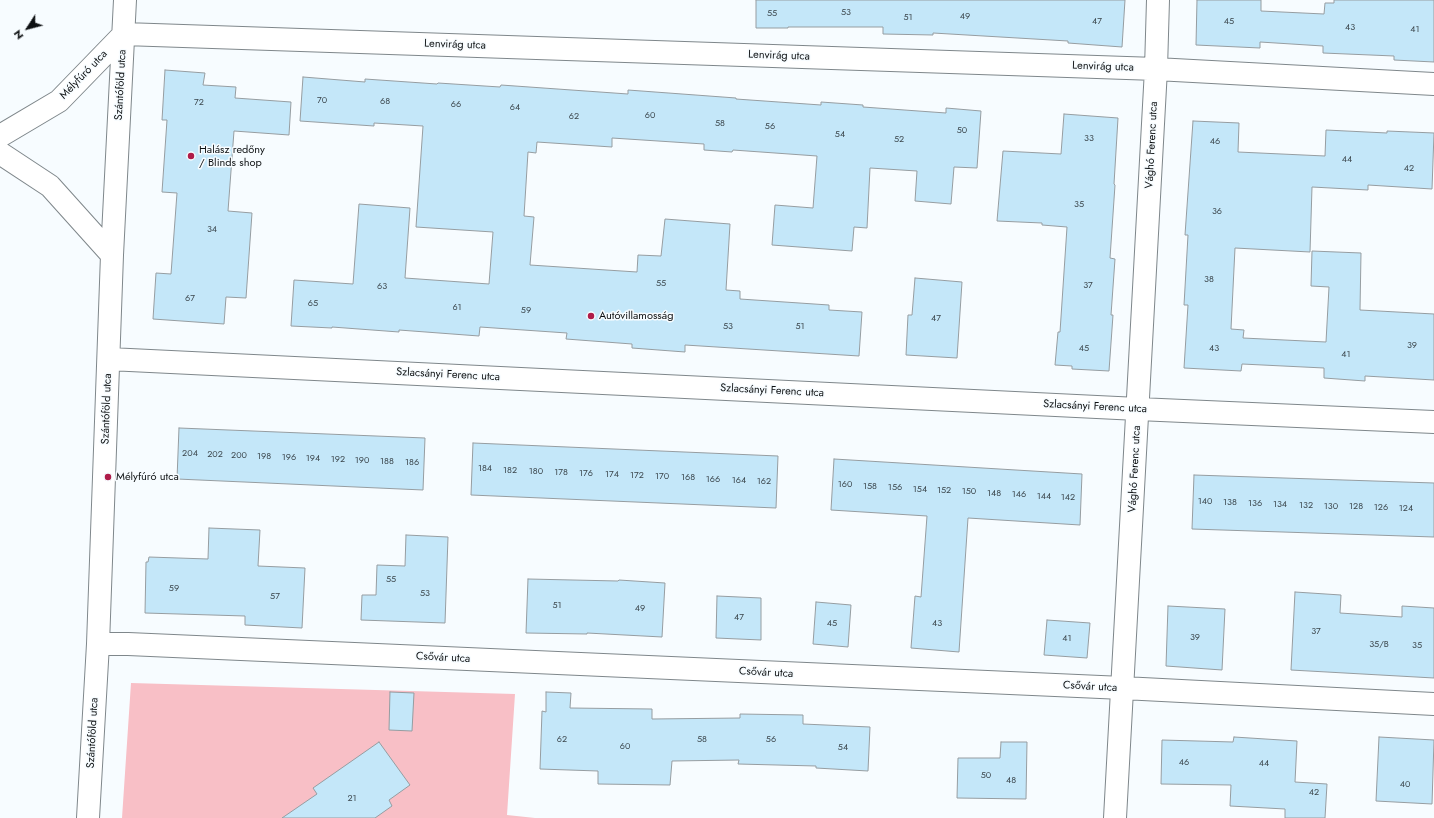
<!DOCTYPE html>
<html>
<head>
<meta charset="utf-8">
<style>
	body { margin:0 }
	#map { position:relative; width:1434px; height:818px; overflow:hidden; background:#f7fcff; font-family:Jost,sans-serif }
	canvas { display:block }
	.north { position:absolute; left:8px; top:8px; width:40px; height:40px; -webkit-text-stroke:3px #f7fcff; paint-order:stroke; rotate:234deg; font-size:11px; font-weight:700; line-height:16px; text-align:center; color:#0d1012 }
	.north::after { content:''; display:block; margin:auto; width:14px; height:18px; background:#0d1012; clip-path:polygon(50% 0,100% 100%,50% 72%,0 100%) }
</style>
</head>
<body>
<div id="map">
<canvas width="1434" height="818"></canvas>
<div class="north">N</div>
</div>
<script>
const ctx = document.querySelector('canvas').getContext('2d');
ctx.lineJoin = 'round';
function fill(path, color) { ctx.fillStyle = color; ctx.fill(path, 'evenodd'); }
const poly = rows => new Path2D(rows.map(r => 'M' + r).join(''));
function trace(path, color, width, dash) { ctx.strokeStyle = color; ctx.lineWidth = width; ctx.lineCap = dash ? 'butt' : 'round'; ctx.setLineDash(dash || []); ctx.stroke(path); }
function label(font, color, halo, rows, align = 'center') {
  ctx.font = font + ' Jost,sans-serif'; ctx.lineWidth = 3; ctx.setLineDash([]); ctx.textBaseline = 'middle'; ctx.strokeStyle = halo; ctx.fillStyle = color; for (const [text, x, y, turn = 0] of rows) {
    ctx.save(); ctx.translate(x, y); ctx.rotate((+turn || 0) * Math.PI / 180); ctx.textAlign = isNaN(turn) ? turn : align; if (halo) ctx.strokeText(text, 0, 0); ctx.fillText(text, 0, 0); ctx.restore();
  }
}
fill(poly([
	[131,683,515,694,507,815,535,818,122,818]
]), '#f8bfc6');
const building = poly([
	[756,0,1125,0,1122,47,1068,43,1068,41,933,33,933,35,883,34,883,27,788,27,788,28,756,28,756,0],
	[1197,0,1261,0,1261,11,1324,14,1325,3,1334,3,1334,0,1434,0,1434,62,1394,60,1394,56,1323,53,1323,46,1260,42,1260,48,1196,45,1197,0],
	[165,70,205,73,203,85,236,87,235,98,291,102,289,135,234,131,228,211,252,213,246,298,226,297,224,324,153,319,156,273,171,274,177,193,162,192,167,120,162,120,165,70],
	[303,77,365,82,365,79,437,84,438,83,500,87,501,85,628,94,628,90,736,98,736,99,821,105,821,102,863,105,863,107,946,113,946,108,981,111,977,168,954,167,951,204,915,201,917,171,870,168,867,228,854,227,852,251,772,245,775,205,813,208,817,156,733,150,732,152,704,150,704,144,612,138,612,147,537,142,536,153,528,152,524,216,534,217,530,265,637,272,638,255,661,256,665,219,730,224,726,290,740,291,740,299,829,305,829,310,862,312,859,356,685,345,685,352,632,348,632,344,566,339,567,333,480,327,479,336,399,330,399,332,332,327,332,328,291,326,294,280,353,284,359,204,410,208,405,278,489,284,493,232,416,227,423,126,374,123,374,126,300,121,303,77],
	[1064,114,1118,118,1114,184,1115,185,1110,258,1115,259,1111,315,1113,315,1109,371,1072,369,1072,366,1055,365,1058,332,1060,332,1067,227,1042,225,1042,223,997,221,1003,151,1061,154,1064,114],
	[1193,121,1239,123,1238,152,1325,156,1326,130,1387,133,1387,131,1434,133,1432,189,1368,185,1368,190,1312,187,1310,252,1235,248,1231,329,1244,330,1243,338,1326,342,1329,287,1311,286,1312,251,1361,253,1360,310,1434,314,1434,380,1365,376,1365,381,1324,378,1324,368,1242,364,1241,371,1184,368,1188,305,1184,305,1188,235,1185,235,1193,121],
	[915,278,962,282,957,358,906,355,908,315,912,315,915,278],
	[179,428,425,438,423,490,177,479,179,428],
	[473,443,778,456,776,508,471,495,473,443],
	[834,459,1082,474,1080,525,968,518,959,652,911,648,915,596,921,597,927,516,831,510,834,459],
	[1194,475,1434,483,1434,537,1192,529,1194,475],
	[209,528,260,530,258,566,305,568,302,628,245,625,245,616,145,613,146,562,148,562,149,557,208,559,209,528],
	[406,535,448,537,445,623,361,620,362,595,376,595,377,565,405,566,406,535],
	[528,579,618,581,619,580,665,583,662,637,587,633,587,634,526,633,528,579],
	[1295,592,1341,595,1340,613,1402,617,1402,606,1434,608,1434,678,1291,670,1295,592],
	[717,596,761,598,761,640,716,638,717,596],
	[816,602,851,605,848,647,813,644,816,602],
	[1168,606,1225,609,1222,670,1166,666,1168,606],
	[1047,620,1090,623,1087,658,1044,655,1047,620],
	[390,692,414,693,412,731,389,730,390,692],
	[546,692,571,693,570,708,652,709,652,719,740,718,740,714,803,715,803,724,870,727,868,771,816,768,816,766,738,764,739,760,672,761,670,785,598,784,598,771,540,769,542,711,546,712,546,692],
	[1234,737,1297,741,1295,782,1327,784,1325,818,1285,818,1285,809,1230,806,1231,785,1161,784,1162,740,1233,742,1234,737],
	[1379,737,1434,740,1432,804,1376,801,1379,737],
	[379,742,410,785,389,800,392,806,375,818,282,818,317,794,313,788,379,742],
	[1001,742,1027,742,1026,799,957,798,958,758,1000,758,1001,742]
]);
fill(building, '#c4e7f9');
trace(building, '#969da1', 1);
const minor = poly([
	[124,34,1156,69,1434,84],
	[0,136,59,101,124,34],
	[0,153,50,186,112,255],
	[109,359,1138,409,1434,422],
	[98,644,128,644,1123,688,1434,704],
	[88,818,98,644,112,255,125,0],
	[1115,818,1156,69,1158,0]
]);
trace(minor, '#7f878b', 24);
trace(minor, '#fff', 22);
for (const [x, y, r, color] of [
	[191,156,4,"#af1c49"],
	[591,316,4,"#af1c49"],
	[108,477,4,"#af1c49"]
]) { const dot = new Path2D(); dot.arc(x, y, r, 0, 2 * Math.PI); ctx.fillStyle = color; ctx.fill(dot); trace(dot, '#f7fcff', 1.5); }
label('9px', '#3b464c', null, [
	["53",846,13],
	["55",772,14],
	["49",965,17],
	["51",908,18],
	["47",1097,22],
	["45",1229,22],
	["43",1350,28],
	["41",1415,30],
	["70",322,101],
	["68",385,102],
	["72",199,103],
	["66",456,105],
	["64",515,108],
	["60",650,116],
	["62",574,117],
	["58",720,124],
	["56",770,127],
	["50",962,131],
	["54",840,135],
	["33",1089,139],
	["52",899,140],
	["46",1215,142],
	["44",1347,160],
	["42",1409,169],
	["35",1079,205],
	["36",1217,212],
	["34",212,230],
	["38",1209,280],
	["55",661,284],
	["37",1088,286],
	["63",382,287],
	["67",190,299],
	["65",313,304],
	["61",457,308],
	["59",526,311],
	["47",936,319],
	["53",728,327],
	["51",800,327],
	["39",1412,346],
	["45",1084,349],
	["43",1214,349],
	["41",1346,355],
	["204",190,454],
	["202",215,455],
	["200",239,456],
	["198",264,457],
	["196",289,458],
	["194",313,459],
	["192",338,460],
	["190",362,461],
	["188",387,462],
	["186",412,463],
	["184",485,469],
	["182",510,471],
	["180",536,472],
	["178",561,473],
	["176",586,474],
	["174",612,475],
	["172",637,476],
	["170",662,477],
	["168",688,478],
	["166",713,480],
	["164",739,481],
	["162",764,482],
	["160",845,485],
	["158",870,487],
	["156",895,488],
	["154",920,490],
	["152",944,491],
	["150",969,492],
	["148",994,494],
	["146",1019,495],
	["144",1044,497],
	["142",1068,498],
	["140",1205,502],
	["138",1230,503],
	["136",1255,504],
	["134",1280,505],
	["132",1306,506],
	["130",1331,507],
	["128",1356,507],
	["126",1381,508],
	["124",1406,509],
	["55",391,580],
	["59",174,589],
	["53",425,594],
	["57",275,597],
	["51",557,606],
	["49",640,609],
	["47",739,618],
	["45",832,624],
	["43",937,624],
	["37",1316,632],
	["39",1195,638],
	["41",1067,639],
	["35/B",1379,645],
	["35",1417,646],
	["62",562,740],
	["58",702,740],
	["56",771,740],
	["60",625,747],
	["54",843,748],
	["46",1184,763],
	["44",1264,764],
	["50",986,776],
	["48",1011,781],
	["40",1405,785],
	["42",1314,793],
	["21",352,799]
]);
label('11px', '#0d1012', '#f7fcff', [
	["Lenvirág utca",455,45,2],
	["Lenvirág utca",779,56,2],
	["Lenvirág utca",1103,67,2],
	["Mélyfúró utca",84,75,-46],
	["Szántóföld utca",121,85,-87],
	["Vághó Ferenc utca",1152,145,-87],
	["Szlacsányi Ferenc utca",448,375,3],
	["Szlacsányi Ferenc utca",772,391,3],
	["Szlacsányi Ferenc utca",1095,407,3],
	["Szántóföld utca",107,409,-88],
	["Vághó Ferenc utca",1135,469,-87],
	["Csővár utca",443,658,3],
	["Csővár utca",766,673,3],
	["Csővár utca",1090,687,3],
	["Szántóföld utca",93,733,-87]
]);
label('11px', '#0d1012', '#f7fcff', [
	["Halász redőny",199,150],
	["/ Blinds shop",199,163],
	["Autóvillamosság",599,316],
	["Mélyfúró utca",116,477]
], 'left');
</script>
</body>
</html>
